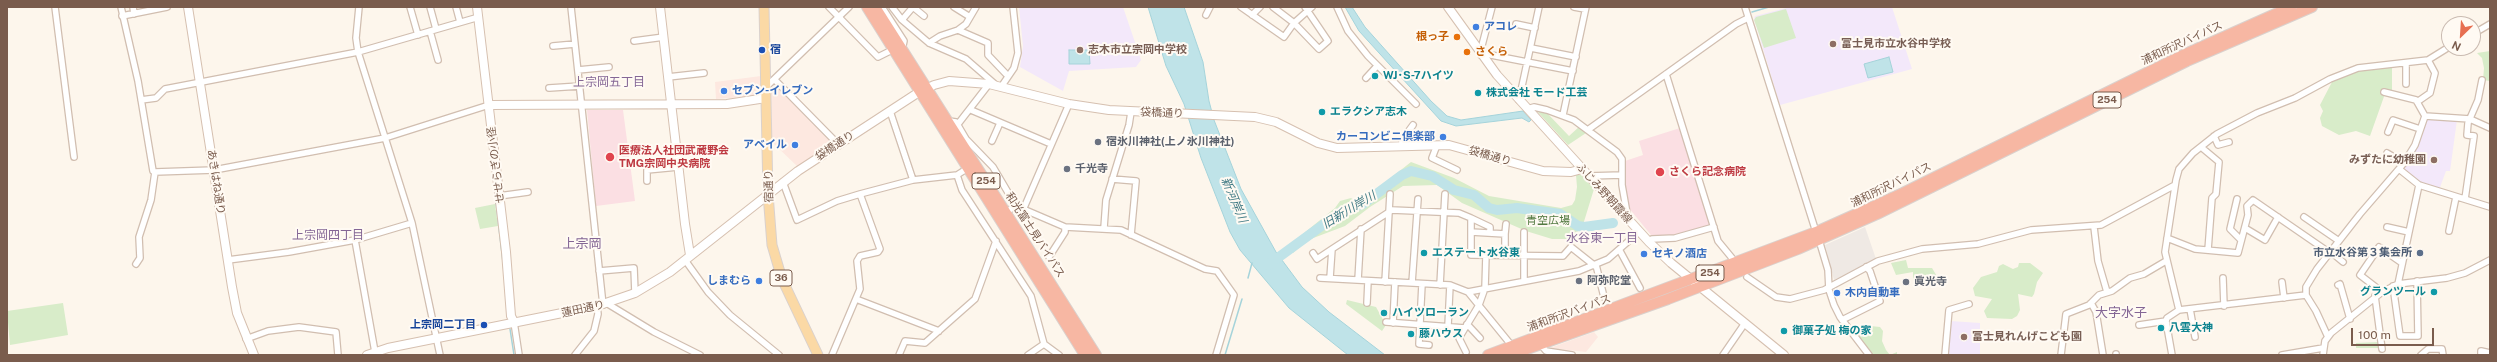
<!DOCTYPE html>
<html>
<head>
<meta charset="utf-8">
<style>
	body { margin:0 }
	#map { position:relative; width:2497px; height:362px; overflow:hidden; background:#fdf6ec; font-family:"Public Sans",sans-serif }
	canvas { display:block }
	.frame { position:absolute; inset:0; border:8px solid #7a5c4d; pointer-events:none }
	.north { position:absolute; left:2441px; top:16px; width:40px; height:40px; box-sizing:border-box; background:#fffaf3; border:1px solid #cabbb1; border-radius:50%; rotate:205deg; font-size:11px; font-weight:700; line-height:16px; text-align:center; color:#7a5c4d }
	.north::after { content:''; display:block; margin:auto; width:14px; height:18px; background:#e76f51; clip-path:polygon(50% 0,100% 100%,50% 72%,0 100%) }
	.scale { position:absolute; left:2351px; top:328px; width:83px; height:18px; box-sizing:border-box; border:2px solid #7a5c4d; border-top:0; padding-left:5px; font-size:12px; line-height:14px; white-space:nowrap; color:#7a5c4d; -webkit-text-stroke:3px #fffaf3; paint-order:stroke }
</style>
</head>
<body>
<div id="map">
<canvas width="2497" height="362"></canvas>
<div class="frame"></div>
<div class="north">N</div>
<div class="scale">100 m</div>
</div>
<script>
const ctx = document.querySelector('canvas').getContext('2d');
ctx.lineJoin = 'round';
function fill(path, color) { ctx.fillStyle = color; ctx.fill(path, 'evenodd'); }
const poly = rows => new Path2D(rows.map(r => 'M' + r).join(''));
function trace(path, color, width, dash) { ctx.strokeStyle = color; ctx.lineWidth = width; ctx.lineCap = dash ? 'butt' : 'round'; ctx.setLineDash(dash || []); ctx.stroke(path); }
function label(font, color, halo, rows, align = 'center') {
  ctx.font = font + ' "Public Sans","Noto Sans JP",sans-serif'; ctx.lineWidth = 4; ctx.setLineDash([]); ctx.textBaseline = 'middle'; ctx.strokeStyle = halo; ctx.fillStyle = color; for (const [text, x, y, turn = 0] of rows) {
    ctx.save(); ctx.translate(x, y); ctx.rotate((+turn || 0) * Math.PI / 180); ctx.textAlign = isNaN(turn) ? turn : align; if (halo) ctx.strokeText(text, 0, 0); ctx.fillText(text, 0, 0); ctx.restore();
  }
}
fill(poly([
	[761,76,762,93,759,96,716,99,715,82],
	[776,85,833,142,798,167,772,142,771,91],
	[1594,332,1598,337,1586,352,1550,348]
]), '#fde8e0');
fill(poly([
	[1865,227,1876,259,1834,280,1825,245]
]), '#efe9e4');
fill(poly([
	[1019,7,1123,7,1141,60,1136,67,1069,71,1063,91,1020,67,1023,46],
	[1790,7,1892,7,1912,69,1780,105,1754,19,1755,16],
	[2427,119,2457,120,2450,171,2446,171,2439,190,2416,180,2403,168,2418,146],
	[1950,321,1980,323,1980,355,1948,355]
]), '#f3e8fa');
fill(poly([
	[587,110,623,110,635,201,596,206],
	[1680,128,1711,226,1670,238,1651,235,1628,207,1625,184,1625,161,1643,155,1639,141]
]), '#fbdfe3');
fill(poly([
	[1786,9,1796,38,1764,48,1754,20,1756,17],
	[2490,51,2490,81,2483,80,2484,68,2482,58,2477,53],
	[2375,68,2392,68,2392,91,2388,89,2386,91,2370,136,2356,131,2339,135,2322,126,2320,118,2323,111,2320,105,2332,82,2358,71],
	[1537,111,1547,113,1569,136,1580,126,1589,131,1568,145],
	[1411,162,1454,178,1489,196,1561,208,1572,205,1575,200,1577,187,1576,175,1581,175,1594,189,1582,228,1568,239,1552,239,1526,231,1462,203,1437,185,1403,186,1370,207,1345,226,1308,240,1293,253,1288,246,1335,208,1340,201,1351,198,1359,203],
	[495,204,498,226,480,229,475,208],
	[1906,260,1908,268,1932,268,1941,283,1913,284,1913,272,1896,275,1891,263],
	[2019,263,2030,263,2043,273,2037,282,2034,294,2032,297,2018,294,2020,310,2017,316,2012,319,1987,318,1984,311,1992,299,1975,296,1973,288,1981,277,1997,272,1999,266,2003,264,2013,269,2018,267],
	[1347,300,1376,307,1386,325,1382,331,1346,304],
	[63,303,68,335,10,345,7,311],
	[1861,325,1880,327,1883,331,1882,341,1886,350,1890,355,1897,352,1897,355,1875,355,1869,352,1855,331],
	[2379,342,2380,348,2356,348,2356,343]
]), '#d8ecc9');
const water = poly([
	[1148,7,1184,7,1203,62,1209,101,1214,120,1241,189,1276,252,1302,287,1329,312,1385,355,1348,355,1289,308,1240,250,1230,232,1201,158,1184,104,1166,66,1148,7],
	[1345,7,1352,7,1365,27,1431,101,1447,116,1461,120,1523,111,1531,120,1529,122,1522,118,1456,126,1441,121,1359,31,1345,7],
	[1069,50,1089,50,1090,64,1069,64,1069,50],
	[1889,57,1893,72,1868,78,1864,64,1889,57]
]);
fill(water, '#bfe3e8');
trace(water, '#a5d3da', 1);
trace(poly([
	[1752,12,1769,7],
	[495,194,504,271],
	[1248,278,1252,263],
	[510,329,514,355],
	[1225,355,1242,299]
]), '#a5d3da', 1.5);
trace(poly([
	[1268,265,1342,211,1363,204,1402,175,1411,171,1432,176,1454,190,1474,195,1489,208,1497,210,1517,208,1560,214,1578,226,1584,227,1613,223]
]), '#bfe3e8', 10);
const street = poly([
	[55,7,74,157],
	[121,7,138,81,153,171,155,172,151,200,139,237,140,258,136,264],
	[133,7,134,14],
	[359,7,356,38,358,52,412,223,440,355],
	[410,7,418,35],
	[430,7,436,29],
	[456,7,460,22],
	[571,7,603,305],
	[829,7,878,57,892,50],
	[882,7,904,41,902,50],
	[892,7,902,20,929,43,966,59,996,85],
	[954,7,970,17],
	[1241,7,1284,37,1294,23,1312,7],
	[1273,7,1294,23,1319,49,1328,41,1305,7],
	[1337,7,1348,31,1368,56,1416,104],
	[1574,7,1585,9],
	[1745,7,1816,232],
	[1206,15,1210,7],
	[1252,15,1260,7],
	[122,16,167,7],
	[902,20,913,7,924,16],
	[1516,24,1535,28],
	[958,30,966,24,976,7],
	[430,31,438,60],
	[2473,34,2490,24],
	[634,41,664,37],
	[929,43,940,36,958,30,988,43,988,55,1008,76],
	[553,46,575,44],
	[1531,48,1576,57],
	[1480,53,1492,7],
	[1481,55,1486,54,1573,71],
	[578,70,609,67],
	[1666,74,1718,241,1732,258],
	[668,77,704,73],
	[1366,78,1377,66],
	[775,80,838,144],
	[2406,84,2406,64],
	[766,87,849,7],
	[1001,87,1014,68,1018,53,1013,7],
	[549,88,580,86],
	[2384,92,2416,100,2425,116],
	[141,100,156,98,165,89,358,52,479,17],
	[1519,100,1539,7],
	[2417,102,2430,93,2435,73,2428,60],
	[1527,109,1534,107,1547,110,1574,120,1617,152,1622,159,1622,185,1628,219],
	[971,110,1051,144],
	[890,111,913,180],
	[1563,115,1586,7],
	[2425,116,2470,119,2490,128],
	[949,121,956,122,966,139,993,167,1016,206],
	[958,124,989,84],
	[1589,129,1736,24,1748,18],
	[2388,132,2393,120,2420,129],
	[2214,136,2218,145,2229,142],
	[992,141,1000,123],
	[1437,145,1432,158,1457,170],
	[1402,147,1402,140,1413,125],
	[2201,147,2219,162,2216,194,2212,198,2208,250],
	[2387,153,2404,163],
	[2399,169,2419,185,2490,207],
	[155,172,214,170,385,138,489,105],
	[957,175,962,190,1031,296,1044,344,1059,355],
	[1588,176,1622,175],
	[1112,179,1136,181,1131,235],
	[647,181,647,170,678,167],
	[783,182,797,220,837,201,860,194,913,180,957,175,968,168],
	[499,196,528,192],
	[2237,199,2230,229,2241,240],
	[2465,199,2474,136,2467,135,2468,123,2478,100,2482,80],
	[1023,210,1069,104],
	[1006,212,1016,206,1065,227,1065,232,1049,257],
	[2304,217,2339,241],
	[1471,218,1490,227,1490,233],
	[1065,227,1121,230,1205,269,1217,271,1234,295,1216,355],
	[2094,227,2098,261,2107,292],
	[2387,227,2409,232],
	[1104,228,1106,200,1129,125,1131,112],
	[2245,228,2265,240,2278,217],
	[2449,231,2456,197],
	[1471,232,1505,234,1505,255],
	[1505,234,1506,224],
	[2167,238,2195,249,2238,253,2248,215,2247,206,2253,200,2330,253],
	[355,240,375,352],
	[1819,240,1828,270,1829,290,1834,305,1840,317,1869,355],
	[1649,242,1652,239,1675,238,1714,227],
	[1620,251,1640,288],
	[2331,252,2343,262],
	[1313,253,1317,259,1332,249],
	[228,260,289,252,355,240,412,223],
	[685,260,708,292,730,315,779,355],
	[1596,265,1604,297],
	[599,271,634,268,635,293],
	[1747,277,1776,297,1790,299,1824,290,1878,261,1922,249,1978,244,2031,230,2101,225,2175,185],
	[1320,278,1450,285,1468,292,1579,271,1608,259,1639,232],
	[1330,278,1332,249,1392,210,1459,213,1471,218,1471,255,1563,256,1571,247,1595,266],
	[2223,278,2224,306],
	[1358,280,1361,229],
	[1524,281,1524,232],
	[1385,282,1390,194],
	[2282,282,2284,298],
	[1412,283,1418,199],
	[1422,284,1419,344,1429,345],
	[2398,284,2419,185],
	[1440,285,1445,194],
	[2338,285,2340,284,2350,319],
	[2393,286,2400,336,2418,336,2417,281],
	[1468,292,1512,346],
	[2382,292,2360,275,2379,247,2402,263],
	[2375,296,2382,349],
	[856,299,939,331],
	[1367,303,1368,281],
	[2091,303,2096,312,2103,355],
	[608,304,654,332,700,355],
	[2190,309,2195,337],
	[2179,310,2165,252,2176,180,2179,169,2193,153,2217,134,2257,113,2295,98,2330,79,2358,68,2428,60,2449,47],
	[1842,320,1880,301,1870,271,1866,267],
	[514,322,519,355],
	[1386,322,1465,328],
	[1393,323,1395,282],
	[1467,324,1480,338],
	[2139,325,2166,321],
	[1448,326,1450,285],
	[2328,337,2316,311,2306,295,2306,287,2317,269,2360,214,2404,163,2415,145,2425,116],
	[246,339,268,331,299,327,336,332,338,355],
	[1540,344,1546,351,1572,355],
	[1466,352,1459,338,1479,305,1485,288,1486,255],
	[2116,354,2116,355],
	[575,355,594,331,598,314,597,306],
	[832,355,860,289,857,261,860,256,878,252,880,249,860,194],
	[899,355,905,341,925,343,975,299,996,241],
	[1028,355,1044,344],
	[1723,355,1745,323],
	[1945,355,1949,310,1969,304],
	[2061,355,2066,314,2089,305,2099,295,2112,291,2130,278,2144,274,2166,261],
	[2172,355,2166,321,2167,318,2179,310,2306,295],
	[2282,355,2323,348],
	[2323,355,2325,341,2331,333,2382,292,2398,284,2447,278,2465,273,2490,260],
	[2421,355,2428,349,2442,349,2443,355],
	[2481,355,2481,351,2490,353]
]);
const secondary = poly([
	[188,7,232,287,237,313,254,355],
	[477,7,506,252,511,316,514,322],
	[660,7,685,224,690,255],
	[1448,7,1497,75,1649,242,1671,263,1784,355],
	[489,105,727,104,766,98],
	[367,355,388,348,597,306,635,293,670,272,798,171,916,94,934,85,949,81,989,84,1069,104,1109,110,1255,117,1276,122,1318,143,1337,148,1449,145,1543,171,1571,172,1582,169]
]);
const primary = poly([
	[764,7,768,194,772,245,782,279,818,355]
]);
const highway = poly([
	[867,7,1085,355],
	[875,7,1096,355],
	[1488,355,1816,232,1903,193,2183,55,2291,7],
	[1510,355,1668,299,1798,249,1877,214,2187,61,2312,7]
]);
trace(street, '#d1beb0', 8);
trace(secondary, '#d6c0b0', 10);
trace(primary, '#dad1cd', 11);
trace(highway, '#dad1cd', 12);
trace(street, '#fff', 5.5);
trace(secondary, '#fff', 8);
trace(primary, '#fbd9a5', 9);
trace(highway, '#f7b7a3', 10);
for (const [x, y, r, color] of [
	[1476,27,4,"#3f7fe0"],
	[1457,37,4,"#e8710a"],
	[1833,44,4,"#8d6e63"],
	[762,50,4,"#1a4fb4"],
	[1080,50,4,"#8d6e63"],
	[1467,52,4,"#e8710a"],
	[1375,76,4,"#0f9aa8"],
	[724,91,4,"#3f7fe0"],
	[1478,93,4,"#0f9aa8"],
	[1322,112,4,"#0f9aa8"],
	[1443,137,4,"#3f7fe0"],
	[1098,142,4,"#6b7280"],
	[795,145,4,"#3f7fe0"],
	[610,157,5,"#e0444e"],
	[2434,160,4,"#8d6e63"],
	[1067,169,4,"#6b7280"],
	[1660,172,5,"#e0444e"],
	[1424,253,4,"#0f9aa8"],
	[2420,253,4,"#5c6f8a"],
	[1644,254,4,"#3f7fe0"],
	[759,281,4,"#3f7fe0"],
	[1579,281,4,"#6b7280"],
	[1906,282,4,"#6b7280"],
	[2434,292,4,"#0f9aa8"],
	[1837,293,4,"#3f7fe0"],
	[1384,313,4,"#0f9aa8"],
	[484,325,4,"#1a4fb4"],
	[2161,328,4,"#0f9aa8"],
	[1784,331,4,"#0f9aa8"],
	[1411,334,4,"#0f9aa8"],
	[1964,337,4,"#8d6e63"]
]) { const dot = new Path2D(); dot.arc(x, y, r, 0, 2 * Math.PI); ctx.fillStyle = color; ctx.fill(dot); trace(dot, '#fffaf3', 1.5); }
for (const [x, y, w] of [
	[2107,100,28],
	[986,181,28],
	[1710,273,28],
	[781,278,22]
]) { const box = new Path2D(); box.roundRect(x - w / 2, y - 8, w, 16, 3); ctx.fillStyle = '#fffaf3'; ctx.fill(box); trace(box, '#7a5c4d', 1); }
label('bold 10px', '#7a5c4d', null, [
	["254",2107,100],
	["254",986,181],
	["254",1710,273],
	["36",781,278]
]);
label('bold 11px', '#366cbe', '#fffaf3', [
	["アコレ",1484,27],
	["セブン-イレブン",732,91],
	["カーコンビニ倶楽部",1435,137,"right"],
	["アベイル",787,145,"right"],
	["セキノ酒店",1652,254],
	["しまむら",751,281,"right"],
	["木内自動車",1845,293]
], 'left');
label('bold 11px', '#c56008', '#fffaf3', [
	["根っ子",1449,37],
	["さくら",1475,52,"left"]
], 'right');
label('11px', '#7a5c4d', '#fffaf3', [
	["浦和所沢バイパス",2182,43,-25],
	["袋橋通り",1162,113,2],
	["袋橋通り",835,146,-33],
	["袋橋通り",1490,156,16],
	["せせらぎの小径",496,165,-97],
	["あきはね通り",216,182,81],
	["浦和所沢バイパス",1891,185,-26],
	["宿通り",769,186,-91],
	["ふじみ野朝霞線",1604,193,48],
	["和光富士見バイパス",1035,235,57],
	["蓮田通り",583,309,-12],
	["浦和所沢バイパス",1569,313,-20]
]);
label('bold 11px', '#785e54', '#fffaf3', [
	["富士見市立水谷中学校",1841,44],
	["志木市立宗岡中学校",1088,50],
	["みずたに幼稚園",2426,160,"right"],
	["富士見れんげこども園",1972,337]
], 'left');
label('bold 11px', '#164399', '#fffaf3', [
	["宿",770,50],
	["上宗岡二丁目",476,325,"right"]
], 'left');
label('bold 11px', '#0d838f', '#fffaf3', [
	["WJ･S-7ハイツ",1383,76],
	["株式会社 モード工芸",1486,93],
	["エラクシア志木",1330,112],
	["エステート水谷東",1432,253],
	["グランツール",2426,292,"right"],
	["ハイツローラン",1392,313],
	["八雲大神",2169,328],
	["御菓子処 梅の家",1792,331],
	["藤ハウス",1419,334]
], 'left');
label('bold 11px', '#5b616d', '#fffaf3', [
	["宿氷川神社(上ノ氷川神社)",1106,142],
	["千光寺",1075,169],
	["阿弥陀堂",1587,281],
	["眞光寺",1914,282]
], 'left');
label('bold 11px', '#be3a42', '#fffaf3', [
	["医療法人社団武蔵野会",619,151],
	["TMG宗岡中央病院",619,164],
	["さくら記念病院",1669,172]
], 'left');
label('11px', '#537a41', '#fffaf3', [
	["青空広場",1548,221]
]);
label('bold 11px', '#4e5e75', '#fffaf3', [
	["市立水谷第３集会所",2412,253]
], 'right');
label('12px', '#846695', '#fffaf3', [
	["上宗岡五丁目",609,82],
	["上宗岡四丁目",328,235],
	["水谷東一丁目",1602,238]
]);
label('italic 12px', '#437c86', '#fffaf3', [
	["新河岸川",1234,200,67],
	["旧新川岸川",1349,210,-31]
]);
label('13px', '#846695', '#fffaf3', [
	["上宗岡",582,244],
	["大字水子",2121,313]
]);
</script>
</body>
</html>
